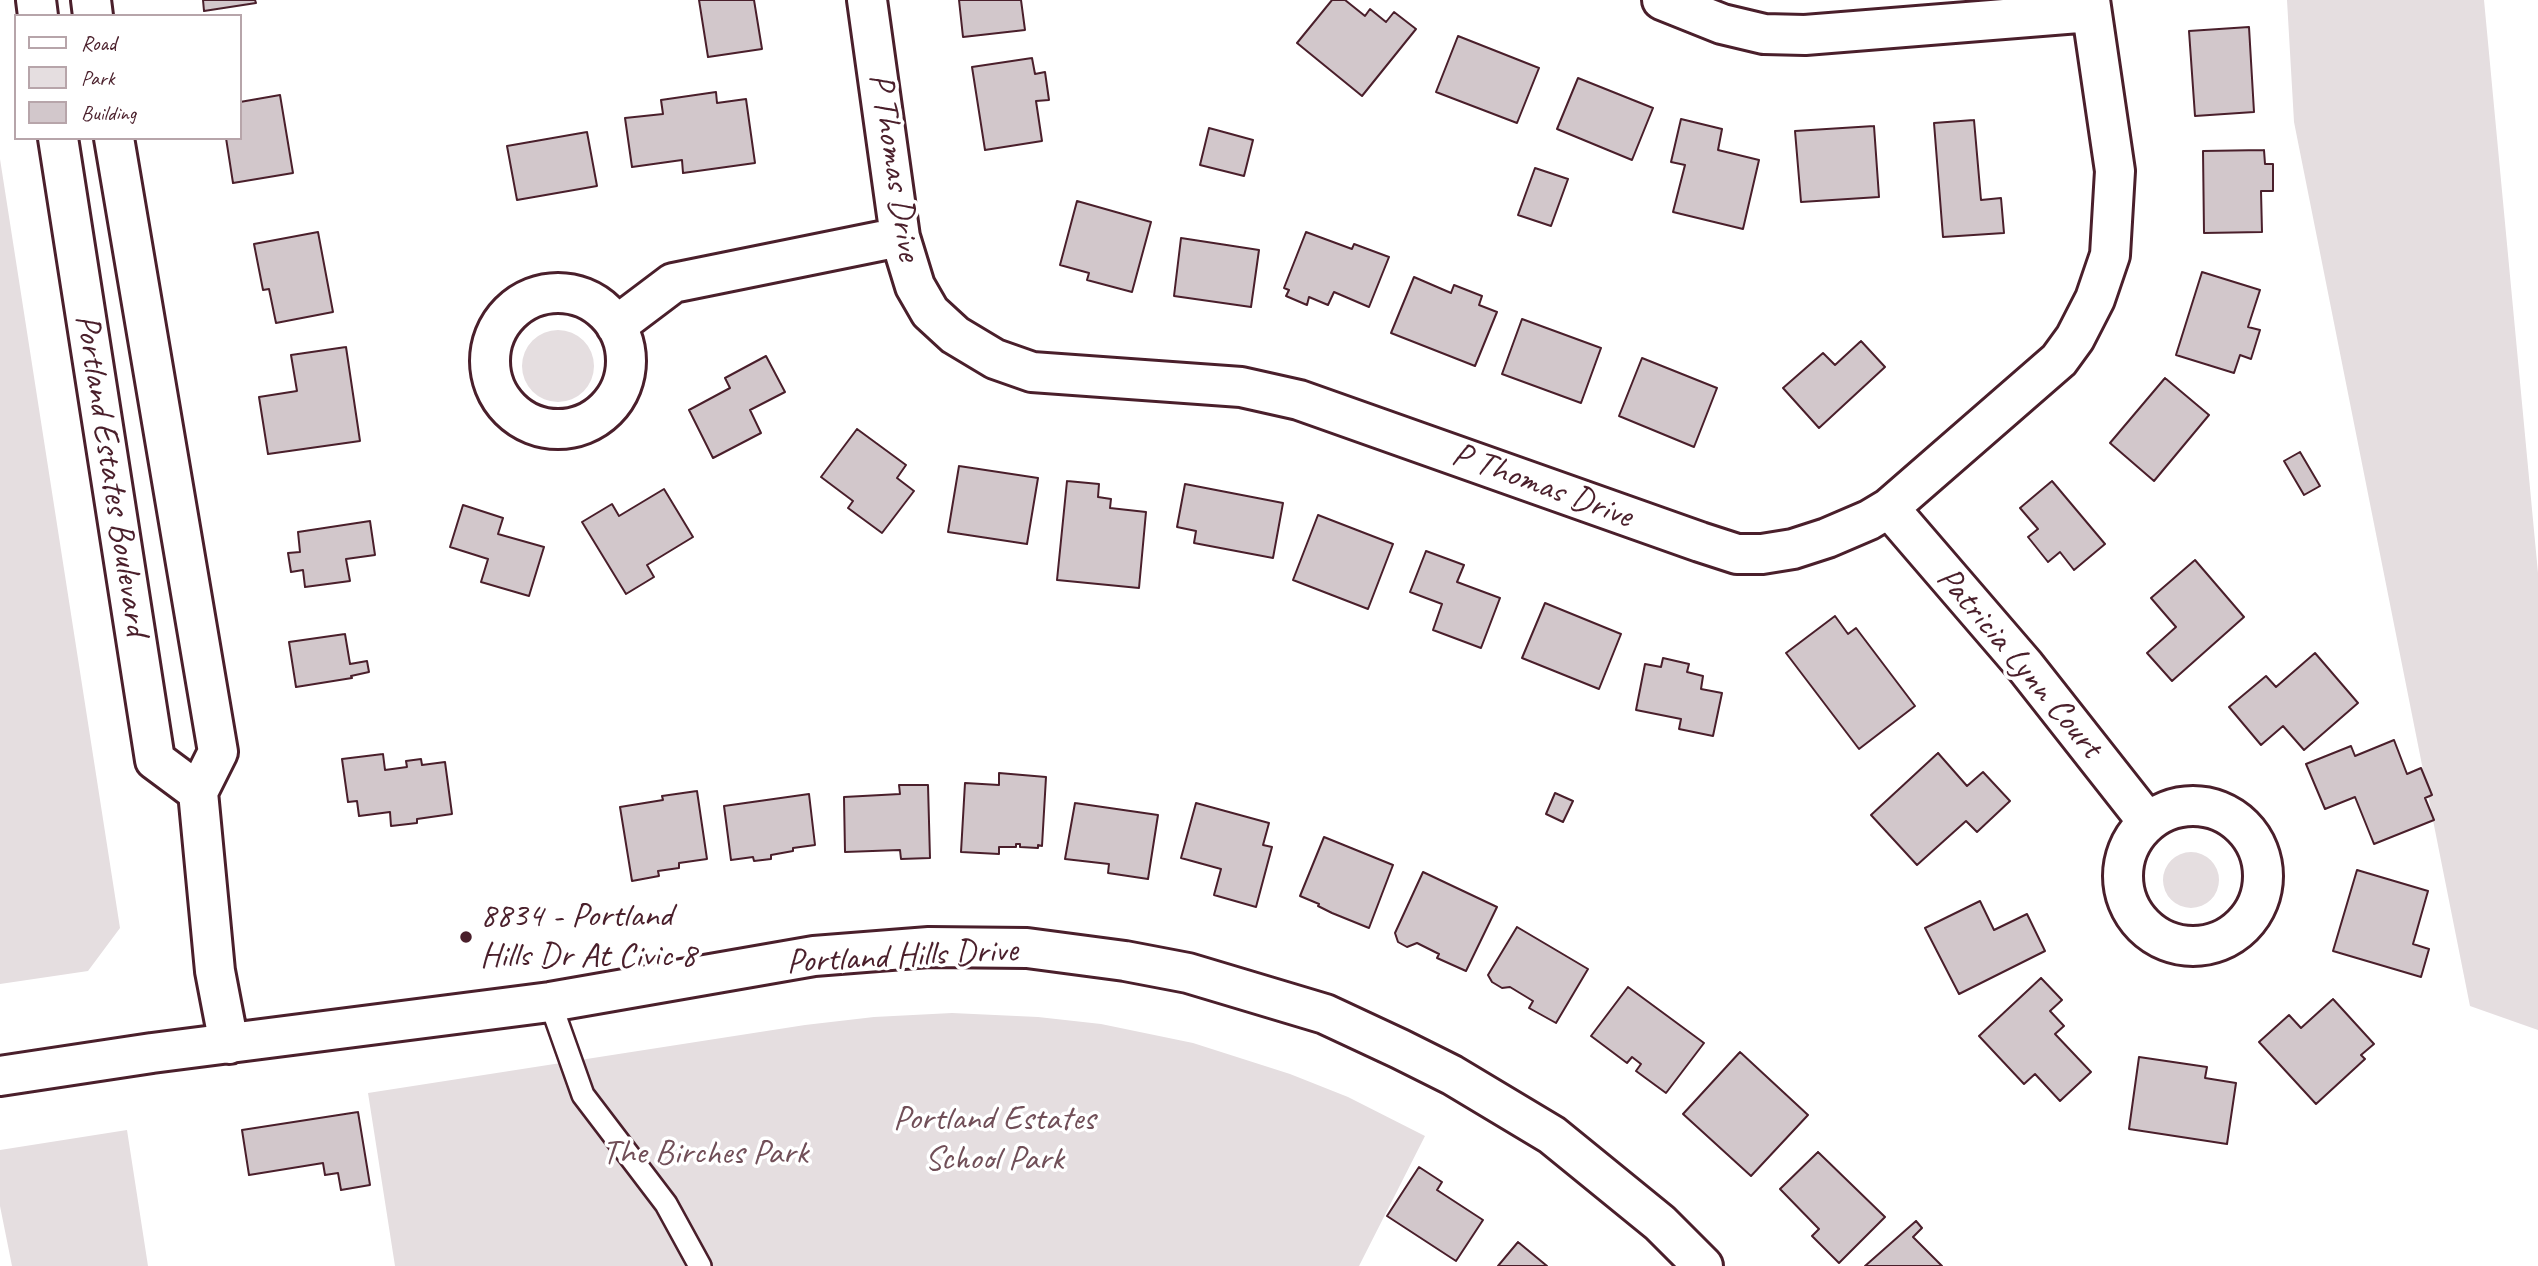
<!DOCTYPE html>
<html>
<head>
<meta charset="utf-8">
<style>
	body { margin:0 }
	#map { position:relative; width:2538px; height:1266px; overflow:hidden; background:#fff; font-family:Caveat,sans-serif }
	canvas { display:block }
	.legend { position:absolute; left:14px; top:14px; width:228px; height:126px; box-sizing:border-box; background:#fff; border:2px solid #b7a5aa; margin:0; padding:9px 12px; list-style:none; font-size:21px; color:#4a1f2b }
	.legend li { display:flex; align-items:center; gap:14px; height:35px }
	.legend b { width:35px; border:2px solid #b7a5aa }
</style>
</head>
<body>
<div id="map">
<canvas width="2538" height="1266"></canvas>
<ul class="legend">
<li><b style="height:9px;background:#fff"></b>Road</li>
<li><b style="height:19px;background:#e5dee0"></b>Park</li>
<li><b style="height:19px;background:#d2c7cb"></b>Building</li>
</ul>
</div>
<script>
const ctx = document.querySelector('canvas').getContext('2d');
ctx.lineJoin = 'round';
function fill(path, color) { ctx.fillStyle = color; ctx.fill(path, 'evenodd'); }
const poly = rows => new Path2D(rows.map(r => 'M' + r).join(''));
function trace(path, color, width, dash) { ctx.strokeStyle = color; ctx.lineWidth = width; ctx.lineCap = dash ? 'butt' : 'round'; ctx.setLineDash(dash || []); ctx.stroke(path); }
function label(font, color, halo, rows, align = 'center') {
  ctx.font = font + ' Caveat,sans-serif'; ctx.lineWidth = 7; ctx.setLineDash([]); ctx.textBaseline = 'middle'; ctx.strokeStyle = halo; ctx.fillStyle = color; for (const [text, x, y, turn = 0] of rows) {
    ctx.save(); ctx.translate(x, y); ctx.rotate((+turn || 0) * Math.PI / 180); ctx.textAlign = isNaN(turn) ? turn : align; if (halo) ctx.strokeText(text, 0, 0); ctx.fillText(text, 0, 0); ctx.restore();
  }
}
fill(poly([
	[2287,0,2484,0,2538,573,2538,1030,2470,1006,2294,122],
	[0,159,120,928,88,971,0,984],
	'522 366a36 36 0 1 1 72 0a36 36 0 1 1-72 0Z',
	'2163 880a28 28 0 1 1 56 0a28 28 0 1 1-56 0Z',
	[952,1013,1038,1017,1101,1024,1193,1043,1290,1074,1348,1097,1425,1136,1359,1266,395,1266,368,1093,805,1025,874,1017],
	[127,1130,148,1266,12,1266,0,1206,0,1150]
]), '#e5dee0');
const building = poly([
	[203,0,255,0,256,3,204,11,203,0],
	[699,0,754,0,762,49,708,57,699,0],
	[959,0,1021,0,1025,30,963,37,959,0],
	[1332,0,1345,0,1365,16,1370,9,1386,22,1394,12,1416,29,1362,96,1297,43,1332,0],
	[2249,27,2254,112,2195,116,2189,31,2249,27],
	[1458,36,1539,68,1517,123,1436,92,1458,36],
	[1032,58,1035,74,1045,72,1049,100,1036,101,1042,141,985,150,972,67,1032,58],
	[1578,78,1653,108,1632,160,1557,129,1578,78],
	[716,92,717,103,746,99,755,163,683,173,682,160,632,167,625,118,663,114,661,100,716,92],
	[280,95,293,173,233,183,226,138,240,138,240,102,280,95],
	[1681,119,1722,129,1718,150,1759,160,1743,229,1673,212,1685,165,1671,162,1681,119],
	[1974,120,1981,200,2001,198,2004,233,1943,237,1934,123,1974,120],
	[1874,126,1879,197,1801,202,1795,131,1874,126],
	[1209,128,1253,140,1244,176,1200,165,1209,128],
	[587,132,597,186,517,200,507,146,587,132],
	[2264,150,2265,164,2273,164,2273,191,2261,191,2262,232,2204,233,2203,151,2264,150],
	[1535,168,1568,179,1551,226,1518,215,1535,168],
	[1077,201,1151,222,1132,292,1087,280,1089,273,1060,265,1077,201],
	[318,232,333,312,276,323,269,289,263,290,254,244,318,232],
	[1306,232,1352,249,1354,244,1389,257,1369,307,1334,292,1328,305,1309,297,1307,305,1286,296,1289,290,1284,288,1306,232],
	[1181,238,1259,250,1251,307,1174,296,1181,238],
	[2202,272,2260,290,2248,327,2260,330,2251,359,2240,355,2234,373,2176,355,2202,272],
	[1414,277,1451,293,1454,285,1482,296,1479,305,1497,312,1475,366,1391,333,1414,277],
	[1522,319,1601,348,1581,403,1502,374,1522,319],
	[1861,341,1885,367,1819,428,1783,388,1823,353,1835,365,1861,341],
	[346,347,360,441,268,454,259,397,297,391,291,355,346,347],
	[766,356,785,392,750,410,761,433,713,458,689,410,730,388,725,378,766,356],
	[1642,358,1717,388,1694,447,1619,416,1642,358],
	[2165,378,2209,415,2154,481,2110,443,2165,378],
	[857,429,906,465,897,478,914,491,882,533,848,508,853,501,821,477,857,429],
	[2300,452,2320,486,2304,495,2284,461,2300,452],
	[959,466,1038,478,1027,544,948,532,959,466],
	[1067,481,1099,484,1098,497,1111,499,1110,508,1146,512,1139,588,1057,580,1067,481],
	[2052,481,2105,544,2074,570,2060,552,2048,562,2028,537,2038,529,2020,508,2052,481],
	[1185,484,1283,503,1273,558,1194,543,1196,531,1177,527,1185,484],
	[664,489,693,537,647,565,654,577,626,594,582,522,612,504,619,516,664,489],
	[463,505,503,518,498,534,544,547,529,596,481,582,488,559,450,547,463,505],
	[1318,515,1393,544,1368,609,1293,580,1318,515],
	[370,521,375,555,346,559,350,581,305,587,303,570,291,572,288,553,300,552,298,532,370,521],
	[1426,551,1464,565,1457,582,1500,598,1481,648,1433,630,1442,604,1410,592,1426,551],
	[2195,560,2244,617,2172,681,2147,653,2176,627,2151,598,2195,560],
	[1545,603,1621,634,1599,689,1522,658,1545,603],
	[1835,616,1848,634,1856,628,1915,706,1859,749,1786,653,1835,616],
	[345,634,350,664,367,661,369,672,351,676,352,678,296,687,289,642,345,634],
	[2315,653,2358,703,2304,750,2283,726,2261,745,2229,707,2266,676,2276,687,2315,653],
	[1663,658,1689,664,1687,672,1703,676,1701,689,1722,693,1713,736,1679,729,1681,719,1636,710,1645,664,1661,667,1663,658],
	[2394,740,2407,774,2421,768,2432,795,2425,798,2434,820,2374,844,2355,797,2325,809,2306,764,2351,746,2355,756,2394,740],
	[1938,753,1967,786,1983,772,2010,801,1977,832,1966,821,1917,865,1871,815,1938,753],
	[383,754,385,770,407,767,406,761,421,759,422,765,445,762,452,814,417,819,417,823,391,826,390,812,359,816,357,801,348,802,342,759,383,754],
	[999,773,1046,777,1042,846,1038,845,1038,848,1020,847,1020,844,1016,844,1016,847,999,847,999,854,961,852,965,783,999,785,999,773],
	[899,785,928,785,930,858,901,859,900,850,845,852,844,797,900,794,899,785],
	[697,791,707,859,679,863,679,868,658,871,659,876,632,881,620,807,663,800,662,796,697,791],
	[1555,793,1573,801,1563,822,1546,814,1555,793],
	[809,794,815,845,793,848,793,851,771,855,771,859,754,861,753,857,731,860,724,806,809,794],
	[1075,803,1158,815,1148,879,1108,873,1109,864,1065,859,1075,803],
	[1196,803,1269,823,1263,845,1272,847,1256,907,1214,895,1221,869,1181,858,1196,803],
	[1324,837,1393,865,1369,928,1332,913,1318,906,1319,904,1300,896,1324,837],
	[2357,870,2428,891,2413,944,2429,949,2421,977,2333,951,2357,870],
	[1423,872,1497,907,1466,971,1437,958,1439,954,1417,943,1407,947,1398,942,1395,933,1423,872],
	[1980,901,1994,930,2027,914,2045,951,1959,994,1925,928,1980,901],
	[1517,927,1588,969,1556,1023,1529,1008,1533,1001,1510,987,1502,988,1492,982,1488,975,1517,927],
	[2041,978,2062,1000,2050,1011,2064,1026,2055,1034,2091,1072,2060,1101,2035,1074,2024,1084,1979,1036,2041,978],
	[1628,987,1704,1043,1666,1093,1636,1071,1641,1064,1632,1057,1627,1063,1591,1036,1628,987],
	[2333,999,2374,1044,2361,1055,2365,1059,2316,1104,2259,1042,2289,1015,2301,1028,2333,999],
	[1740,1052,1808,1115,1751,1176,1683,1114,1740,1052],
	[2139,1057,2207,1067,2205,1078,2236,1083,2227,1144,2129,1129,2139,1057],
	[358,1112,370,1185,341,1190,338,1173,325,1175,323,1163,249,1175,242,1130,358,1112],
	[1818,1152,1885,1217,1839,1263,1812,1236,1819,1229,1780,1189,1818,1152],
	[1419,1167,1442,1182,1437,1190,1483,1220,1456,1261,1387,1216,1419,1167],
	[1916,1221,1922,1228,1913,1237,1942,1266,1865,1266,1916,1221],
	[1518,1242,1547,1266,1498,1266,1518,1242]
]);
fill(building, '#d2c7cb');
trace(building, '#4a1f2b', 2);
const service = poly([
	[550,1002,583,1095,666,1204,700,1266]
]);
const minor = poly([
	[867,0,900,237,915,286,930,312,955,335,995,359,1032,372,1241,387,1299,400,1700,542,1737,554,1762,554,1793,549,1827,538,1869,520,1889,508,2059,360,2075,338,2095,299,2110,255,2115,171,2090,0],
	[1662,0,1722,24,1764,34,1805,35,2091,12],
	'490 361a68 68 0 1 1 136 0a68 68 0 1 1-136 0Z',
	[616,326,673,283,900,237],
	[1889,508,2025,666,2147,821],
	'2123 876a70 70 0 1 1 140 0a70 70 0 1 1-140 0Z'
]);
const tertiary = poly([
	[36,0,38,16],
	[91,0,93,16],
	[58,138,155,760,198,792],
	[114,138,218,752,198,792,215,971,229,1044],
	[0,1076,152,1053,550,1002,814,956,929,947,1027,948,1125,961,1188,973,1325,1014,1400,1049,1452,1075,1552,1135,1660,1223,1703,1266]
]);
trace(service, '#4a1f2b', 26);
trace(minor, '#4a1f2b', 44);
trace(tertiary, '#4a1f2b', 44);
trace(service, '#fff', 21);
trace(minor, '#fff', 38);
trace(tertiary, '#fff', 38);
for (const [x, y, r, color] of [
	[466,937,7,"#4a1f2b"]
]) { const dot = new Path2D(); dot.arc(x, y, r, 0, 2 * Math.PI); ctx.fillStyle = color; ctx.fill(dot); trace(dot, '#fff', 2.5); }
label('35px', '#4a1f2b', '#fff', [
	["P Thomas Drive",894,167,81],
	["Portland Estates Boulevard",111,475,81],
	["P Thomas Drive",1542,486,20],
	["Patricia Lynn Court",2019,663,50],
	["Portland Hills Drive",902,957,-3]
]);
label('35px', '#4a1f2b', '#fff', [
	["8834 - Portland",480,917],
	["Hills Dr At Civic 8",480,957]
], 'left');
label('35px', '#714f58', '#fff', [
	["Portland Estates",994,1120],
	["School Park",994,1160],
	["The Birches Park",705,1154]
]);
</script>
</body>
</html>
